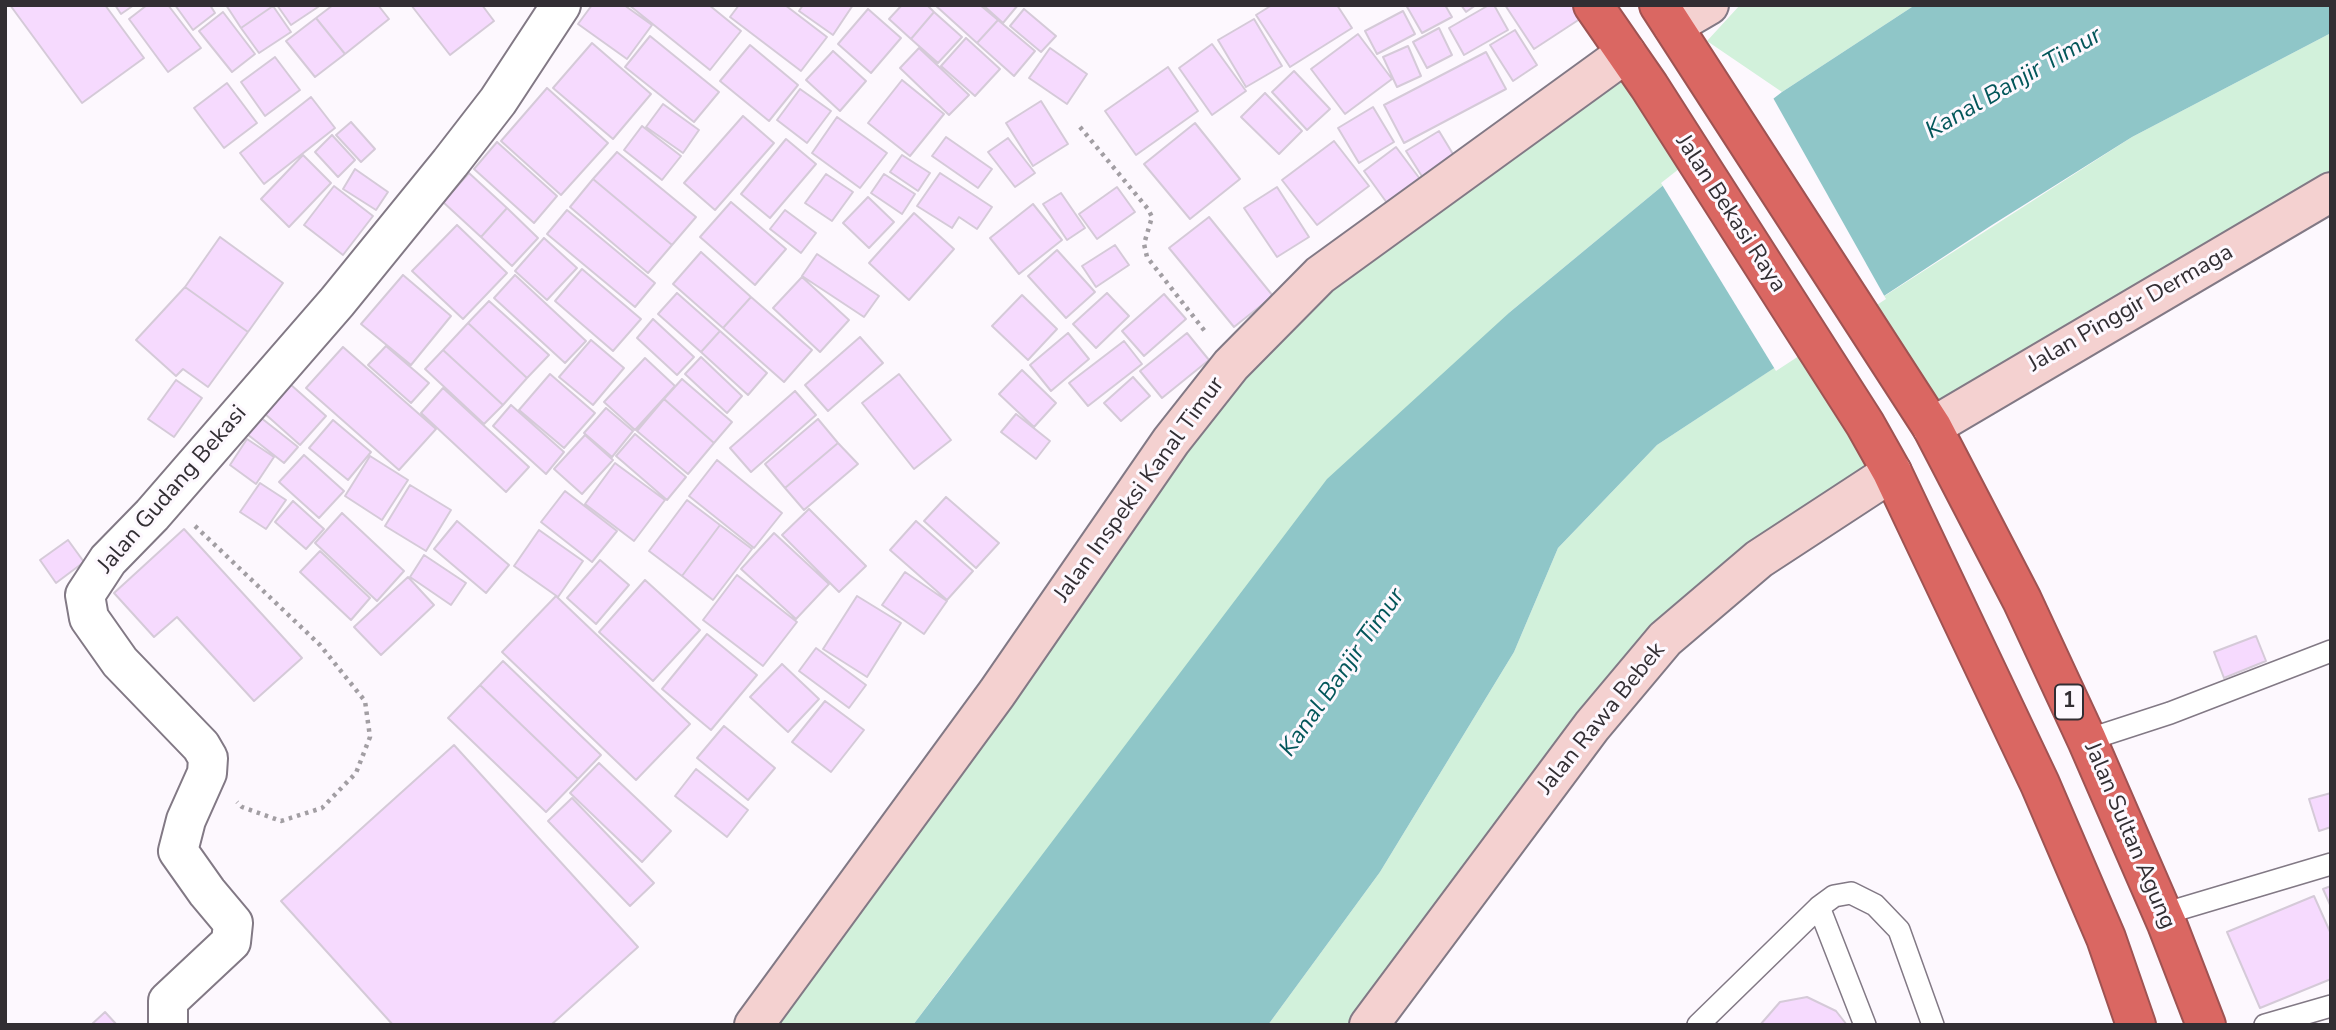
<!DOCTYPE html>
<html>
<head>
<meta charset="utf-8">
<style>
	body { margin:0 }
	#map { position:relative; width:2336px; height:1030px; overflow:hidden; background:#fdf8fe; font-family:"Nunito Sans",sans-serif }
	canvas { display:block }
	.frame { position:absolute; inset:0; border:7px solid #322e33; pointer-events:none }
</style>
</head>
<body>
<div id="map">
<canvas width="2336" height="1030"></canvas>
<div class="frame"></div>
</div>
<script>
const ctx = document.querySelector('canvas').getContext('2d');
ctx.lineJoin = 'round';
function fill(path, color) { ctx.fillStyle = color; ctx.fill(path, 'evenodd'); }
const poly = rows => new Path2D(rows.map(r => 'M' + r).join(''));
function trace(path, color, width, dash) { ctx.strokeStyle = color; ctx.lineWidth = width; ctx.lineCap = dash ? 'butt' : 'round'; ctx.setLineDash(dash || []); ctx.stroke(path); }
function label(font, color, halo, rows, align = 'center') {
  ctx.font = font + ' "Nunito Sans",sans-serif'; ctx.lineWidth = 6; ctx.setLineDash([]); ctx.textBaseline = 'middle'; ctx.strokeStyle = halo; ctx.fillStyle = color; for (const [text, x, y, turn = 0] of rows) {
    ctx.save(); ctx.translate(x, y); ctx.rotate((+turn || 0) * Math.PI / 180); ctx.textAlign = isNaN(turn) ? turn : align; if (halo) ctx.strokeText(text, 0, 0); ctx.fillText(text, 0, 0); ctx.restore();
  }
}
fill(poly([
	[1740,5,1915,5,1782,92,1707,41],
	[2331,33,2331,192,1932,427,1855,315,2132,137],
	[1626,53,1695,159,1510,312,952,973,913,1025,754,1025,1231,365],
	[1814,345,1892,472,1665,639,1369,1025,1268,1025,1380,872,1514,652,1558,548,1657,445,1774,368]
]), '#d2f1db');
fill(poly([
	[1915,5,2331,5,2331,33,2132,137,1992,225,1657,445,1558,548,1514,652,1380,872,1268,1025,913,1025,1327,479,1510,312,1695,159,1782,92]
]), '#8fc6c8');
fill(poly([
	[1772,96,1886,299,1776,371,1661,183]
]), '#fdf8fe');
const building = poly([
	[10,5,105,5,144,58,82,103,10,5],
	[115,5,134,5,121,14,115,5],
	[147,5,168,5,201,48,168,72,129,19,147,5],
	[175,5,210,5,215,13,193,30,175,5],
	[226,5,273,5,273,6,241,28,226,5],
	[277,5,321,5,291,25,277,5],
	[333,5,378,5,389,19,345,54,316,18,333,5],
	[411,5,482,5,494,21,450,55,411,5],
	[592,5,624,5,652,25,627,59,578,24,592,5],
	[629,5,709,5,741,31,710,70,629,5],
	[739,5,785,5,827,37,801,71,730,17,739,5],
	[803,5,853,5,833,35,799,11,803,5],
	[902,5,927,5,934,12,911,39,889,19,902,5],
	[935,5,980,5,998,20,977,43,935,5],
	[983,5,1018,5,1003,23,983,5],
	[1272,5,1337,5,1352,28,1290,67,1256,15,1272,5],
	[1406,5,1445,5,1452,17,1422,33,1406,5],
	[1461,5,1476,5,1466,12,1461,5],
	[1489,5,1494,5,1508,30,1464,55,1449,28,1489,5],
	[1505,5,1580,5,1586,15,1534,49,1505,5],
	[273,6,291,32,259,53,241,28,273,6],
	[868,9,901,38,871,73,838,44,868,9],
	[1024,9,1056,36,1041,52,1010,26,1024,9],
	[1403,11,1415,34,1377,54,1365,31,1403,11],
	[223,12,255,54,232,72,199,31,223,12],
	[934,12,962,37,938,63,911,39,934,12],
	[316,18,345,54,315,77,286,41,316,18],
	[1254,19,1282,66,1246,87,1218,40,1254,19],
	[998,20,1035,51,1014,76,977,43,998,20],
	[1439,28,1452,55,1427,68,1413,42,1439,28],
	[1515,30,1537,65,1513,81,1490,45,1515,30],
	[1358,34,1392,79,1345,114,1311,69,1358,34],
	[650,36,719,92,694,122,625,67,650,36],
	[966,38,1000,69,975,96,941,66,966,38],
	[592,43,651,94,613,139,553,88,592,43],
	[1212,44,1246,91,1212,115,1179,68,1212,44],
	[750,45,798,85,769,121,720,81,750,45],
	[1408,46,1421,76,1397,87,1383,57,1408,46],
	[919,48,969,95,949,115,900,68,919,48],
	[1050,48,1087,74,1067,104,1029,78,1050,48],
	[833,51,866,81,840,111,806,80,833,51],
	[1486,52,1506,89,1404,143,1384,105,1486,52],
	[275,57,300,90,265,116,241,82,275,57],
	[1168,67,1198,111,1136,155,1105,111,1168,67],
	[1294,71,1330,109,1307,130,1272,92,1294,71],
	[902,80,944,114,910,156,868,123,902,80],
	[227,83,257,123,224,148,194,108,227,83],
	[547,88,608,143,561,195,501,141,547,88],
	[800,89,831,111,807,143,777,120,800,89],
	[1265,93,1302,131,1279,154,1241,117,1265,93],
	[311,97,335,128,264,184,240,153,311,97],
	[1041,101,1068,144,1033,166,1006,123,1041,101],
	[663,104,699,130,683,153,646,127,663,104],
	[1373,107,1394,142,1359,163,1338,128,1373,107],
	[743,116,774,143,715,210,684,183,743,116],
	[837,117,887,153,860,188,812,153,837,117],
	[351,122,375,149,361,162,336,135,351,122],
	[1195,123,1240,179,1190,219,1144,164,1195,123],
	[642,126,681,156,662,180,624,150,642,126],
	[1439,131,1456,159,1423,178,1406,151,1439,131],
	[332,135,355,160,338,177,315,152,332,135],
	[946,137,992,169,978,188,932,156,946,137],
	[1008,138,1035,173,1015,187,988,152,1008,138],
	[786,139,816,164,770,218,741,194,786,139],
	[1334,141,1369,186,1317,225,1282,180,1334,141],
	[497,142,557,196,534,223,474,169,497,142],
	[1396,147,1420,179,1387,203,1364,171,1396,147],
	[617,152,696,217,672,245,593,179,617,152],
	[303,155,331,183,289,227,261,199,303,155],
	[902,155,930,173,918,191,890,172,902,155],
	[355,169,388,192,376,210,343,189,355,169],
	[469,173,507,208,481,237,443,202,469,173],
	[940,173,992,207,977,229,959,217,952,228,917,206,940,173],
	[826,174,853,192,832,221,805,203,826,174],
	[884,174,915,194,902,214,871,193,884,174],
	[593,179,672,245,648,273,570,207,593,179],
	[334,186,373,216,343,255,304,225,334,186],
	[1117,187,1135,212,1097,239,1079,214,1117,187],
	[1277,187,1309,237,1277,257,1244,208,1277,187],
	[1061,193,1085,228,1067,240,1043,204,1061,193],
	[868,197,894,222,869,248,843,223,868,197],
	[731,202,786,249,755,285,700,237,731,202],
	[1033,204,1062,240,1019,274,990,238,1033,204],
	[507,208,538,238,512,266,481,237,507,208],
	[567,210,655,283,635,307,547,234,567,210],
	[785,210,816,233,801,253,770,229,785,210],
	[914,213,954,249,909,300,869,263,914,213],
	[1209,217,1273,296,1234,327,1169,248,1209,217],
	[457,225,507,273,463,319,412,271,457,225],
	[220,237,283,283,248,332,185,287,220,237],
	[544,238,577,268,547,300,515,271,544,238],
	[1115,245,1129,265,1096,287,1082,266,1115,245],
	[1057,250,1095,292,1066,318,1028,276,1057,250],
	[701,252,751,297,723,328,673,284,701,252],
	[817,254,879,296,864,317,802,276,817,254],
	[582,269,641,319,613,351,555,301,582,269],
	[403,275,451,316,411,365,361,324,403,275],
	[515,275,586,341,565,363,494,298,515,275],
	[802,277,849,320,820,352,773,308,802,277],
	[185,287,248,332,208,387,183,369,176,376,136,340,185,287],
	[677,293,720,331,701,352,658,314,677,293],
	[1107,293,1129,316,1096,348,1073,324,1107,293],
	[1164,294,1186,319,1144,356,1122,331,1164,294],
	[1022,295,1057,329,1028,360,992,326,1022,295],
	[751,297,812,350,784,382,723,328,751,297],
	[489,301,549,355,527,378,468,323,489,301],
	[653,319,694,357,677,375,637,338,653,319],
	[468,323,527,378,503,405,443,350,468,323],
	[720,331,767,373,748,395,701,352,720,331],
	[1068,333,1089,359,1051,391,1030,365,1068,333],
	[1187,333,1209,360,1162,398,1140,371,1187,333],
	[860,337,883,363,828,411,805,385,860,337],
	[591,340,624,368,593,405,559,377,591,340],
	[1124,341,1142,364,1088,406,1069,383,1124,341],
	[386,346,429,383,411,403,368,365,386,346],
	[343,347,436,429,399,470,306,388,343,347],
	[443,350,503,405,484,424,425,369,443,350],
	[701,357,742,396,727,413,685,374,701,357],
	[645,358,675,386,635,430,604,402,645,358],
	[1022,370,1056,403,1034,427,999,394,1022,370],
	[550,374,595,413,564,448,519,410,550,374],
	[899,374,951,440,914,469,862,403,899,374],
	[1133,377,1150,396,1121,421,1104,403,1133,377],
	[682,379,732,422,714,443,664,399,682,379],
	[176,380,202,398,174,437,148,419,176,380],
	[290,384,326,416,300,445,264,413,290,384],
	[443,388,529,467,506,492,421,413,443,388],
	[795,391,816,415,751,472,730,448,795,391],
	[664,399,714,443,688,474,637,431,664,399],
	[511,405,564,452,546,474,493,426,511,405],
	[606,408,633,431,612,457,584,433,606,408],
	[1016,414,1050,441,1036,459,1001,432,1016,414],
	[260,417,298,447,284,463,247,434,260,417],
	[818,419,838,443,785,488,765,464,818,419],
	[333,420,371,452,348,480,309,448,333,420],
	[635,434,686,477,667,500,616,456,635,434],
	[585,435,613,460,582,494,554,469,585,435],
	[247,439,274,457,256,484,230,465,247,439],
	[838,443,858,464,804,510,785,488,838,443],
	[304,455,344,491,319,518,279,482,304,455],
	[370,456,408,480,382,520,345,496,370,456],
	[717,460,782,513,754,548,689,496,717,460],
	[615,463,665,500,634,541,585,504,615,463],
	[260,483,286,500,266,529,240,512,260,483],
	[410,485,451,510,426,551,385,526,410,485],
	[565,491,617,531,592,562,541,522,565,491],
	[946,497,999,543,976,568,924,521,946,497],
	[687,500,720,525,682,576,649,551,687,500],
	[293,501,324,529,306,549,275,522,293,501],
	[809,509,866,566,839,592,782,535,809,509],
	[342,513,404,571,377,601,315,543,342,513],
	[457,521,509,565,486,593,434,549,457,521],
	[916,521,973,571,947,600,890,550,916,521],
	[720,525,752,549,713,600,682,576,720,525],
	[184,529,302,658,254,701,177,617,154,637,114,593,184,529],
	[539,530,583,561,558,597,514,566,539,530],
	[774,533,829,584,796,619,741,569,774,533],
	[68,540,84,562,56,583,40,560,68,540],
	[320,551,370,598,351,620,300,572,320,551],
	[424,555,466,583,451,605,410,577,424,555],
	[600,560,629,585,596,624,567,598,600,560],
	[905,572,947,601,924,634,882,605,905,572],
	[737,575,797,622,763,666,703,620,737,575],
	[408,577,434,605,381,655,354,627,408,577],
	[645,580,700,630,653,681,599,632,645,580],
	[556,596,690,724,636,780,502,652,556,596],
	[857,596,901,623,867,677,823,649,857,596],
	[707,634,757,675,711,730,662,689,707,634],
	[2256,636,2266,661,2224,678,2214,652,2256,636],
	[816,648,866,685,849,708,799,671,816,648],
	[503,661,601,755,578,779,480,685,503,661],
	[782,664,819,699,788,732,750,697,782,664],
	[480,685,578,779,546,812,448,718,480,685],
	[825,701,864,730,831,772,792,742,825,701],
	[724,726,775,768,748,800,697,758,724,726],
	[454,745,638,947,551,1025,393,1025,281,901,454,745],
	[599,763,671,831,642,862,570,793,599,763],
	[696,769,748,810,727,837,675,796,696,769],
	[2331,793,2331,827,2319,831,2309,799,2331,793],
	[572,798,654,883,630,906,548,821,572,798],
	[2331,886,2331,907,2323,889,2331,886],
	[2314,896,2331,934,2331,979,2260,1008,2227,932,2314,896],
	[1807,997,1836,1011,1847,1025,1760,1025,1780,1002,1807,997],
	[105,1012,117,1025,91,1025,105,1012]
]);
fill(building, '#f6dafe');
trace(building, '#d5cad8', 2);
const lane = poly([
	[2087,740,2170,713,2331,651],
	[1819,907,1865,1025],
	[2163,914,2331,864],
	[1698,1025,1819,907,1834,896,1851,893,1875,905,1899,930,1933,1025],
	[2265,1025,2331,1006]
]);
const street = poly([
	[168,1025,168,1001,231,942,233,923,207,892,178,851,186,820,207,773,208,758,201,746,120,662,89,618,85,595,108,560,152,515,337,302,450,163,498,101,561,5]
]);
const secondary = poly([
	[1673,26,1709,5],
	[1932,427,2331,192],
	[754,1025,997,693,1171,441,1231,365,1320,275,1626,53],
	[1369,1025,1592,726,1665,639,1759,559,1892,472]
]);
const highway = poly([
	[1593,5,1649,86,1865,424,1892,472,2040,784,2106,938,2136,1025],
	[1659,5,1932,427,2022,600,2087,740,2167,924,2206,1025]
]);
trace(lane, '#827985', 24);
trace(street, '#827985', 42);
trace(secondary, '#827985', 42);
trace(highway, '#9f5352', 42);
trace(poly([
	[1080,127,1148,209,1152,217,1144,244,1147,257,1207,334],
	[195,526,320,645,365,701,370,737,356,773,322,808,281,821,242,807,237,802]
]), '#a29ea3', 4.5, [3.5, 5]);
trace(lane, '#fff', 21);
trace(street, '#fff', 38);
trace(secondary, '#f4d1d0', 38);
trace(highway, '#da6762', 38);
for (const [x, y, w] of [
	[2069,702,28]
]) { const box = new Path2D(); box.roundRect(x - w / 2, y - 17.5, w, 35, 5); ctx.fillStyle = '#fdf8fe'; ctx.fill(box); trace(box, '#322e33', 2); }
label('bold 21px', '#322e33', null, [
	["1",2069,702]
]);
label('23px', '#322e33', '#fdf8fe', [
	["Jalan Bekasi Raya",1730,214,57],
	["Jalan Pinggir Dermaga",2131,309,-30],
	["Jalan Gudang Bekasi",173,490,-49],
	["Jalan Inspeksi Kanal Timur",1140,490,-54],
	["Jalan Rawa Bebek",1602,719,-51],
	["Jalan Sultan Agung",2129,836,67]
]);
label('italic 24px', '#03565a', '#fdf8fe', [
	["Kanal Banjir Timur",2014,84,-30],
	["Kanal Banjir Timur",1343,673,-55]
]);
</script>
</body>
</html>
